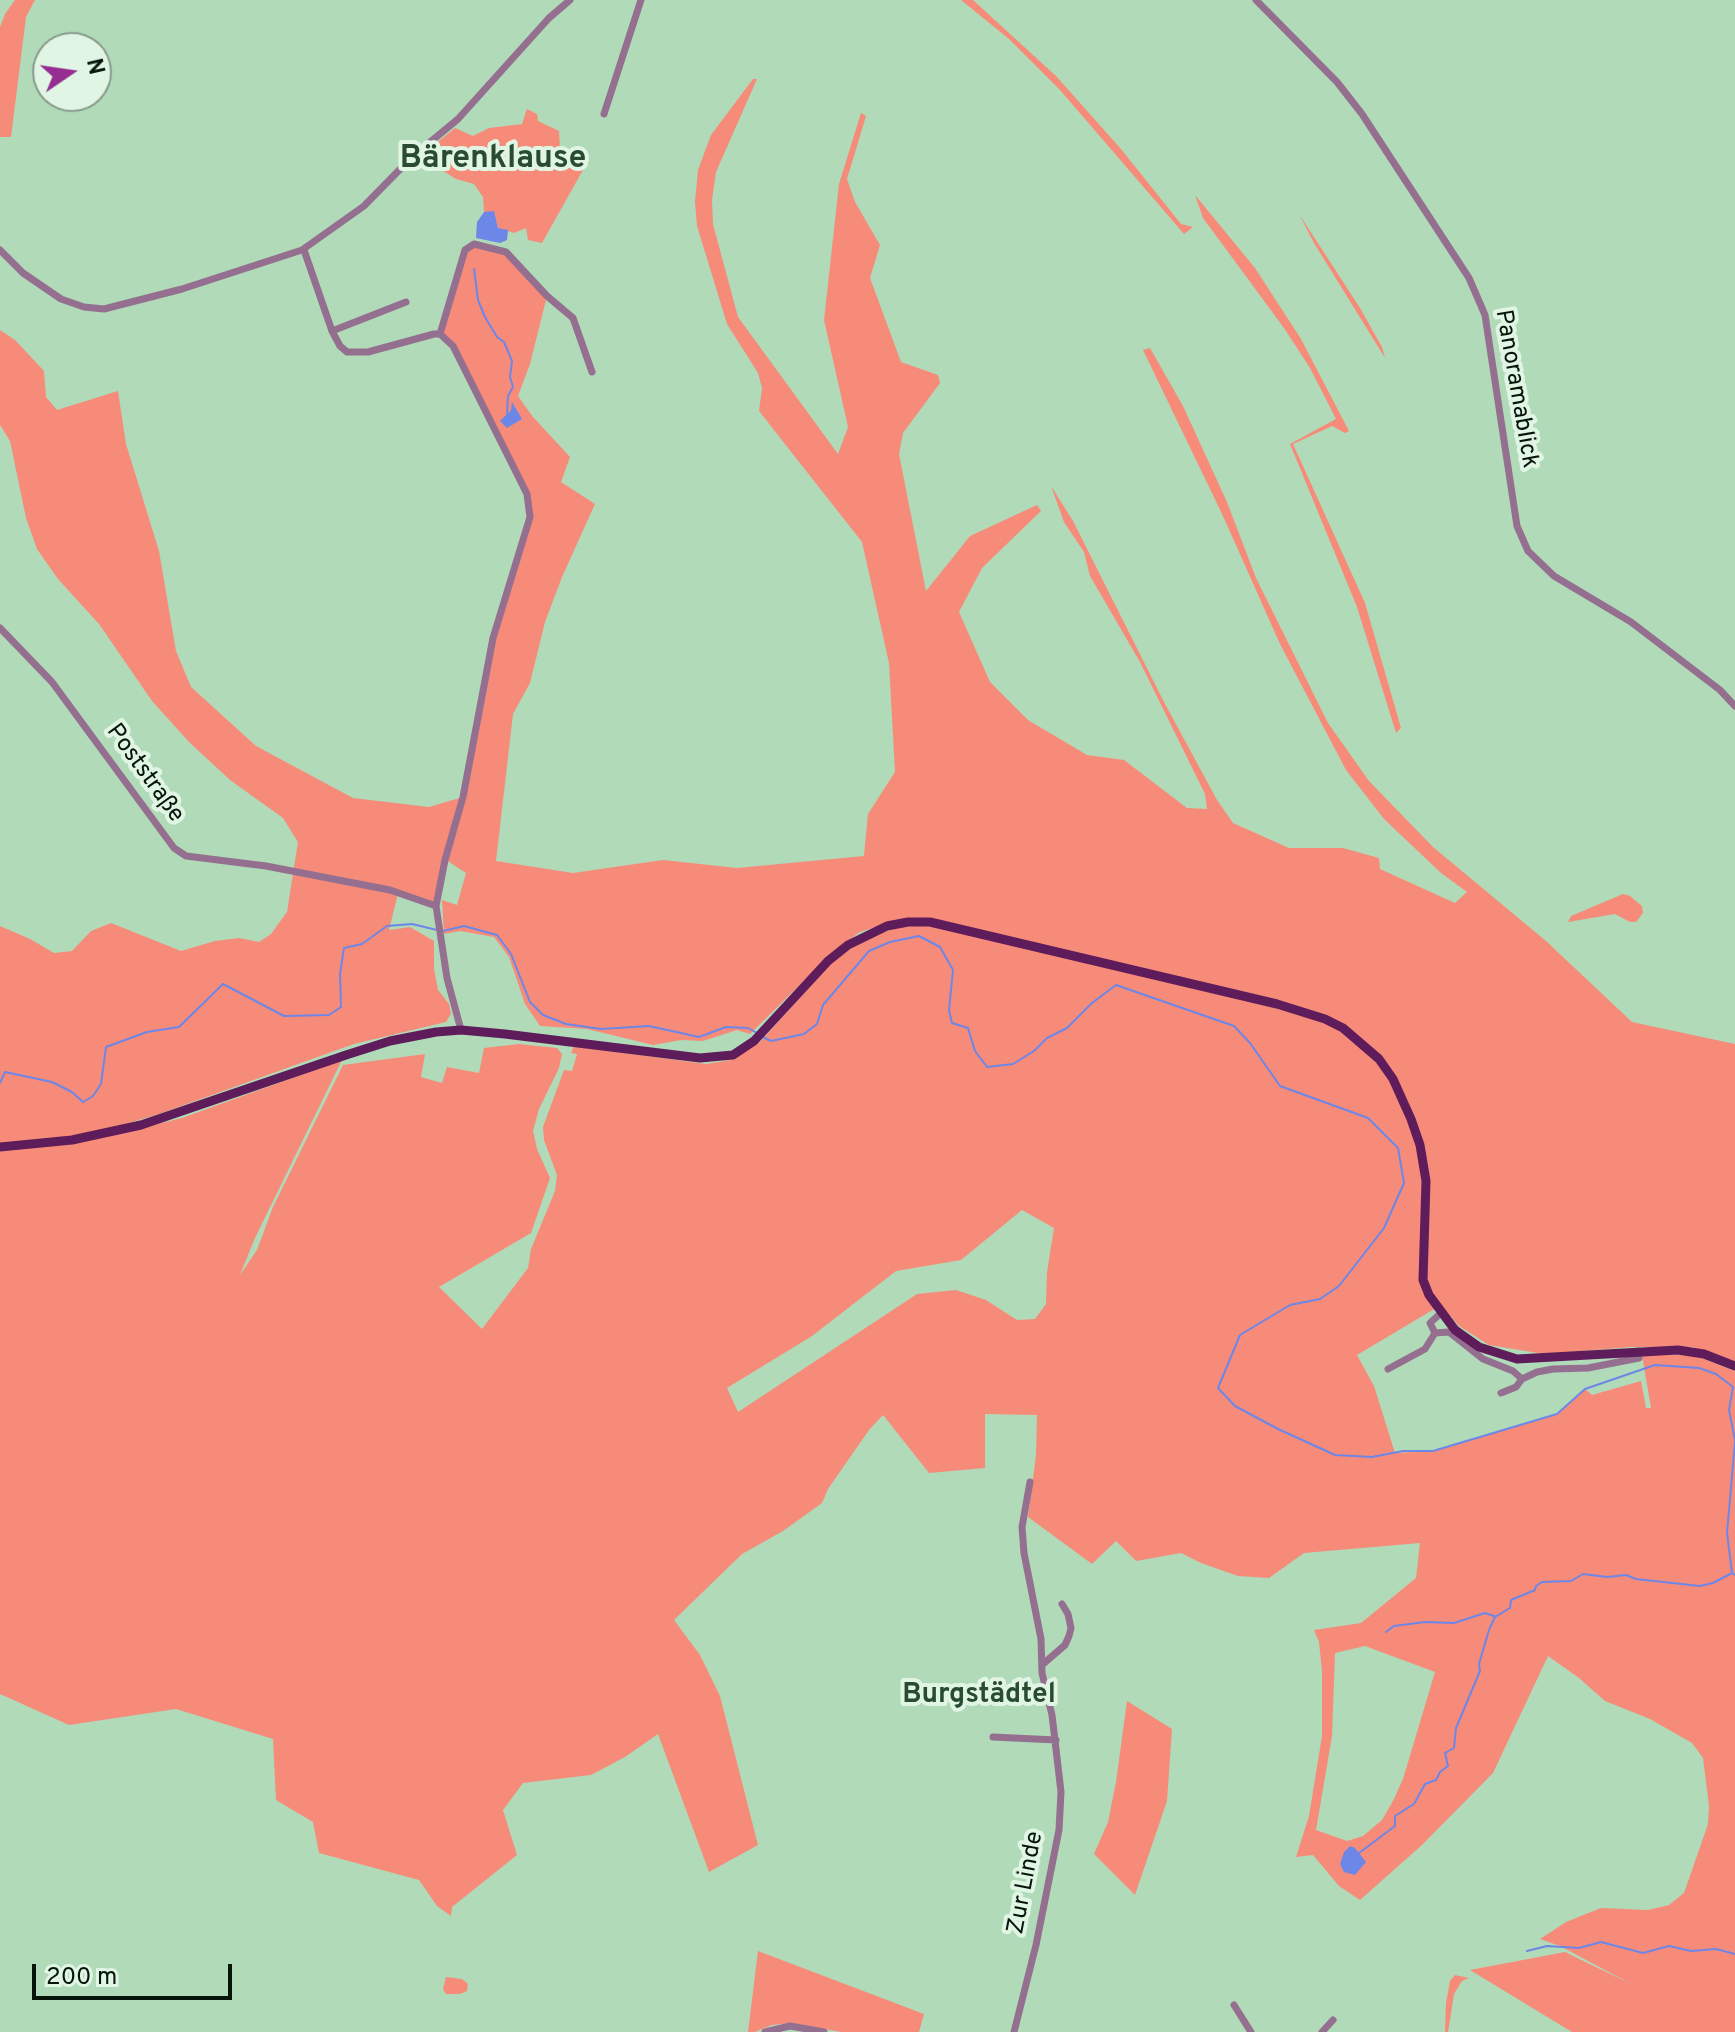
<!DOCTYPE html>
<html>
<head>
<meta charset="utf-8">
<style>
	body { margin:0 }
	#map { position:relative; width:1735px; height:2032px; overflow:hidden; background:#b1dab9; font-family:Overpass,sans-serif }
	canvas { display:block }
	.north { position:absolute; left:32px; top:32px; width:80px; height:80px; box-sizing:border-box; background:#e0f5e4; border:2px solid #899b8c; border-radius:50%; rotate:77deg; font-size:22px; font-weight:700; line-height:32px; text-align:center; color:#061409 }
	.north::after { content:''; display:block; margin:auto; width:28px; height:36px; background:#962d90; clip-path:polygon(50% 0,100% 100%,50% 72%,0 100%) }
	.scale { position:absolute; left:32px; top:1964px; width:200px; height:36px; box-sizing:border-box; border:4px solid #061409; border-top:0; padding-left:10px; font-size:24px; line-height:28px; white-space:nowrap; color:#061409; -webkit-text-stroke:6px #e0f5e4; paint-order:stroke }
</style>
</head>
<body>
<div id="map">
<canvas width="1735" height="2032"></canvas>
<div class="north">N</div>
<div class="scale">200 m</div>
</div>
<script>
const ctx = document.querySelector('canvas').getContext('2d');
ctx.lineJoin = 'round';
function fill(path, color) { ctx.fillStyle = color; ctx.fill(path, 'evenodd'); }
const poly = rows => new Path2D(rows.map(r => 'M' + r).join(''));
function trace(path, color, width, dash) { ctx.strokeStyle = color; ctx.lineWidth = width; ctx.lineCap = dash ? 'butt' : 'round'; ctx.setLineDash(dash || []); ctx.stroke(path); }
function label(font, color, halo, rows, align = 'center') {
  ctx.font = font + ' Overpass,sans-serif'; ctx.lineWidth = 8; ctx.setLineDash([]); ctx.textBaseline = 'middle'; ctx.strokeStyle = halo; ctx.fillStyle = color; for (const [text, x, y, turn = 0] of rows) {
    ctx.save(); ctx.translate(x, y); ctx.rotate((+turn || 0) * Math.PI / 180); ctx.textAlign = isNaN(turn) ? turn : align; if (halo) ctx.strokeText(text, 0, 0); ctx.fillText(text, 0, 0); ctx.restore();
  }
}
fill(poly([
	[15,0,35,0,26,17,11,137,0,137,0,27,5,14],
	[961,0,973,0,1056,76,1121,149,1181,224,1193,227,1184,234,1060,90,1009,39],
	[753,79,757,79,716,172,712,200,713,224,738,317,838,454,848,427,824,320,839,184,861,113,866,116,847,179,855,202,880,245,870,278,901,362,938,375,940,383,903,433,899,454,926,591,970,536,1037,505,1041,511,982,568,959,612,990,682,1028,720,1087,755,1124,760,1187,808,1207,809,1205,794,1140,662,1090,576,1084,552,1064,522,1051,486,1073,521,1164,702,1217,800,1233,823,1289,848,1343,848,1379,858,1380,869,1455,903,1467,892,1441,873,1384,819,1346,770,1280,644,1223,516,1143,350,1150,348,1183,406,1227,502,1256,578,1328,723,1369,781,1433,847,1546,941,1632,1022,1735,1044,1735,1362,1692,1347,1631,1347,1544,1354,1489,1345,1459,1326,1441,1305,1357,1355,1374,1386,1395,1453,1433,1451,1557,1414,1585,1389,1592,1395,1641,1381,1646,1408,1651,1408,1642,1355,1694,1355,1735,1371,1735,2032,1572,2032,1470,1970,1565,1952,1631,1984,1560,1946,1540,1939,1566,1922,1601,1908,1648,1910,1669,1905,1684,1893,1708,1824,1709,1806,1703,1758,1692,1743,1650,1719,1605,1701,1579,1678,1548,1656,1493,1773,1422,1845,1360,1900,1339,1886,1313,1855,1296,1857,1309,1816,1322,1736,1322,1671,1319,1642,1314,1630,1361,1623,1416,1578,1420,1543,1304,1553,1269,1578,1238,1576,1201,1563,1181,1553,1136,1561,1116,1541,1092,1564,1028,1517,1036,1455,1037,1415,985,1414,985,1468,929,1473,883,1415,869,1430,828,1489,822,1503,783,1531,742,1554,674,1620,700,1655,720,1696,758,1845,709,1872,658,1734,625,1757,591,1775,523,1783,503,1810,517,1855,452,1907,451,1916,437,1906,419,1880,319,1853,313,1822,276,1800,273,1739,176,1709,69,1725,0,1694,0,926,30,939,54,953,72,951,91,931,111,923,181,951,215,941,239,938,259,942,271,934,287,912,298,842,283,818,230,780,189,742,152,701,99,624,58,579,37,549,26,518,10,441,0,425,0,330,15,340,44,371,46,397,57,410,118,391,126,444,159,551,176,651,191,687,256,746,353,798,429,807,463,797,493,638,530,517,527,494,453,346,440,334,469,245,506,252,547,296,530,364,518,396,533,417,570,457,561,482,595,504,562,577,545,622,530,683,513,714,496,861,573,873,663,860,737,868,864,856,868,814,895,772,889,663,862,542,759,411,762,388,758,373,727,324,697,226,695,202,698,170,711,135],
	[446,860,466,873,457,905,442,900,444,934,460,931,494,937,509,957,525,1004,540,1026,587,1029,653,1045,681,1040,703,1041,737,1030,750,1034,835,950,860,932,905,918,903,926,875,935,848,949,828,966,760,1042,731,1060,706,1064,574,1046,571,1053,577,1054,572,1071,564,1070,543,1127,544,1140,557,1175,555,1191,531,1249,528,1268,482,1329,439,1287,531,1233,550,1178,537,1149,533,1131,539,1109,559,1068,562,1054,557,1048,519,1044,484,1048,479,1073,447,1067,442,1083,421,1077,425,1054,343,1065,273,1207,257,1250,240,1275,255,1238,342,1060,182,1118,104,1137,99,1132,159,1114,354,1044,446,1022,451,1014,449,1004,438,990,434,969,434,941,410,927,389,930,398,893,436,906],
	[1022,1210,1054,1228,1047,1272,1046,1304,1035,1319,1017,1320,986,1300,956,1290,917,1294,738,1412,727,1388,812,1336,896,1271,961,1260],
	[1365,1646,1435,1672,1403,1779,1394,1799,1382,1820,1363,1836,1347,1841,1316,1830,1332,1736,1335,1653],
	[527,109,537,114,538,121,559,131,560,148,570,156,588,161,542,243,528,240,526,228,514,233,498,228,494,212,484,212,483,197,474,184,456,179,429,162,424,153,455,128,473,136,489,128,522,124],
	[1195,195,1255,268,1301,339,1349,431,1345,433,1332,426,1293,444,1365,603,1401,728,1396,733,1357,607,1290,444,1336,419,1310,368,1284,328,1203,218],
	[1299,214,1360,308,1382,347,1385,358,1314,243],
	[1623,894,1630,896,1642,906,1643,913,1636,922,1630,922,1615,914,1568,922,1571,916],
	[1127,1701,1172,1729,1167,1801,1135,1895,1094,1854,1108,1822,1116,1782],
	[758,1951,924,2014,919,2032,841,2032,791,2023,772,2025,755,2032,748,2032],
	[1455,1975,1469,1978,1462,1981,1454,1994,1448,2032,1445,2032,1446,2003,1450,1981],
	[446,1977,462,1979,468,1984,467,1991,460,1994,446,1994,443,1989]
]), '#f78b7a');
fill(poly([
	[494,211,498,228,508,230,507,240,500,243,476,238,477,222,484,212],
	[512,402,522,419,507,428,500,421,511,410],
	[1350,1846,1355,1848,1366,1862,1355,1875,1344,1872,1340,1864,1344,1852]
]), '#6c87e7');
trace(poly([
	[474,269,478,300,485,317,497,337,504,342,512,361,510,377,513,387,508,396,507,413],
	[443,931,464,926,497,935,511,954,530,1002,543,1015,566,1024,601,1029,649,1026,699,1037,726,1027,748,1028,757,1033],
	[763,1037,771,1041,804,1034,817,1024,823,1005,869,951,890,942,919,936,940,947,953,970,949,1010,952,1023,968,1028,975,1051,987,1067,1013,1064,1034,1051,1047,1038,1067,1028,1092,1003,1116,985,1234,1026,1250,1043,1280,1086,1368,1118,1398,1148,1404,1183,1384,1228,1339,1286,1320,1299,1290,1305,1240,1335,1218,1388,1235,1406,1278,1429,1335,1455,1372,1457,1403,1451,1433,1451,1557,1414,1585,1389,1655,1365,1699,1368,1716,1374,1733,1387,1729,1410,1735,1440],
	[0,1083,5,1072,52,1082,72,1092,83,1102,93,1096,101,1084,106,1047,147,1032,179,1027,223,984,284,1016,329,1015,341,1007,340,974,344,948,362,944,387,926,412,924,437,930],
	[1735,1442,1727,1533,1732,1573,1735,1575],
	[1386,1632,1394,1626,1425,1622,1454,1623,1485,1613,1494,1616],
	[1359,1853,1395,1826,1395,1816,1414,1804,1425,1784,1436,1780,1440,1772,1448,1766,1445,1753,1454,1748,1456,1728,1480,1671,1479,1664,1489,1630,1495,1617,1510,1608,1511,1600,1535,1590,1536,1586,1542,1582,1571,1581,1583,1574,1607,1577,1626,1575,1636,1579,1700,1586,1713,1583,1732,1573],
	[1527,1951,1547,1946,1579,1948,1601,1942,1643,1953,1669,1946,1691,1951,1716,1949,1735,1954]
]), '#6c87e7', 2);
trace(poly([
	[1256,0,1337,82,1362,114,1469,278,1485,315,1517,526,1528,551,1554,576,1631,622,1720,690,1735,706],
	[604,114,641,0],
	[0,250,23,273,61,299,84,307,104,309,182,289,302,250,364,206,411,158,458,119,549,18,570,0],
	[304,250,332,331,340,346,347,352,368,352,434,334,440,334,453,346,527,494,530,517,493,638,463,797,445,860,436,906,447,978,461,1030],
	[332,331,406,302],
	[440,334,465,250,474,244,506,252,547,296,573,318,592,372],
	[0,628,52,682,174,848,186,856,266,866,390,890,436,906],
	[1441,1313,1430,1323,1435,1333,1449,1332,1483,1359,1513,1371,1522,1379,1537,1372,1553,1369,1588,1368,1639,1358,1638,1351],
	[1388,1369,1425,1349,1435,1333],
	[1501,1393,1516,1387,1522,1379],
	[1043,1664,1065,1645,1069,1636,1071,1628,1068,1614,1062,1604],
	[993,1737,1056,1740],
	[1234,2005,1251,2032],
	[765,2032,790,2026,824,2032],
	[1014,2032,1036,1945,1059,1830,1061,1792,1052,1715,1042,1673,1041,1639,1024,1553,1022,1527,1030,1482],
	[1322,2032,1333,2020]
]), '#946f8f', 7);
trace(poly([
	[0,1147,72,1140,141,1125,346,1055,390,1041,436,1032,461,1030,505,1034,700,1058,733,1055,754,1041,828,961,848,945,887,926,908,922,930,922,1277,1004,1325,1019,1343,1028,1379,1059,1393,1079,1411,1119,1420,1145,1426,1181,1423,1280,1429,1295,1455,1330,1479,1347,1517,1359,1678,1350,1704,1354,1735,1366]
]), '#5e1c5a', 9);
label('24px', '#061409', '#e0f5e4', [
	["Panoramablick",1515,389,80],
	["Poststraße",144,774,54],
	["Zur Linde",1027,1883,-79]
]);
label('bold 28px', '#294c31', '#e0f5e4', [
	["Burgstädtel",979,1696]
]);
label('bold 32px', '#294c31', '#e0f5e4', [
	["Bärenklause",493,161]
]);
</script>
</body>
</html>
